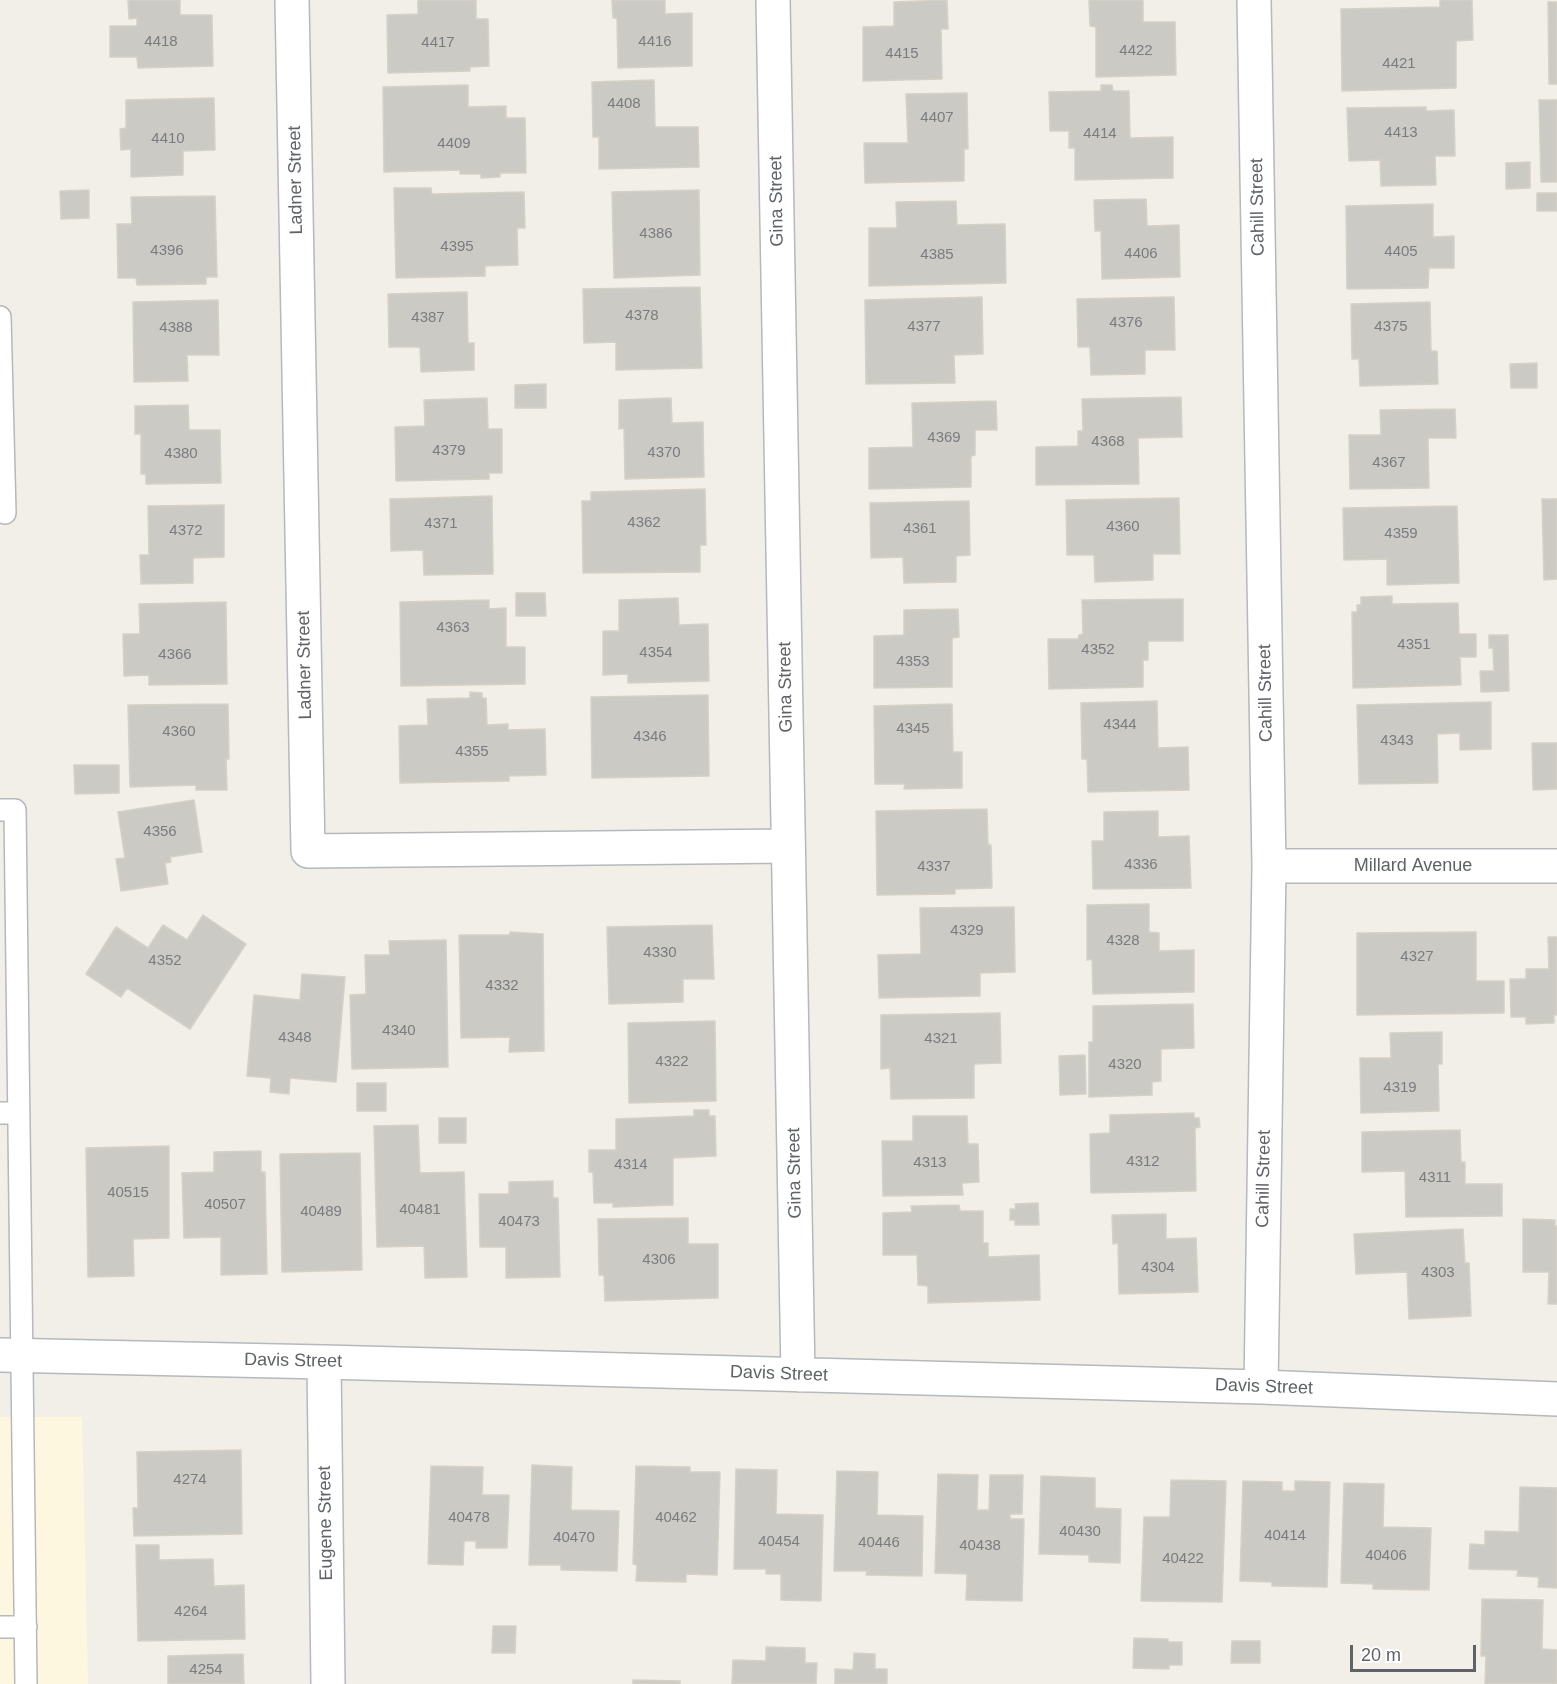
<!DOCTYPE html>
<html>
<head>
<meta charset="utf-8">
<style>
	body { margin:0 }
	#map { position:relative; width:1557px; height:1684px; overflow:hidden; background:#f1efe8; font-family:Helvetica,sans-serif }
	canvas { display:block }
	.scale { position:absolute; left:1350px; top:1645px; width:126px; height:27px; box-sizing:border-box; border:3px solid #5f6368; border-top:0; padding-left:8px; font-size:18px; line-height:21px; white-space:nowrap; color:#5f6368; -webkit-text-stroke:4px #fff; paint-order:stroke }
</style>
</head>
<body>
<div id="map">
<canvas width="1557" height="1684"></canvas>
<div class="scale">20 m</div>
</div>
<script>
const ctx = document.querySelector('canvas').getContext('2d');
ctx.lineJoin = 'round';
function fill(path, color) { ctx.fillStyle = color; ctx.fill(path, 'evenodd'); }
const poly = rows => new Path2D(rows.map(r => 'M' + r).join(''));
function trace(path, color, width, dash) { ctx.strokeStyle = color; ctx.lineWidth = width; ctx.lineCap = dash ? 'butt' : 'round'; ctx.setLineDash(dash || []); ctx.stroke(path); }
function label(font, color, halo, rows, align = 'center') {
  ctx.font = font + ' Helvetica,sans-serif'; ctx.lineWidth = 6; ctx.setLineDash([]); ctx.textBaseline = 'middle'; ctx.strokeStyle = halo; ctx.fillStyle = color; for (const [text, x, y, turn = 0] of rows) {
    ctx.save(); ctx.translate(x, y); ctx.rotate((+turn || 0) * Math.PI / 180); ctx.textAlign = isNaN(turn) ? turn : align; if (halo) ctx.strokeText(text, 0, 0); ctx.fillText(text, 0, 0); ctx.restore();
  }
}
fill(poly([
	[0,1417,82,1417,88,1684,0,1684]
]), '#fef7e0');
const building = poly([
	[128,0,180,0,180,15,212,15,213,66,138,68,137,57,110,57,110,26,137,26,137,18,129,19,128,0],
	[418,0,476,0,476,19,488,19,489,66,470,67,470,71,388,73,387,15,418,14,418,0],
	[612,0,665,0,665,14,692,13,692,66,618,68,617,18,613,18,612,0],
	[947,0,948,29,941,29,942,79,863,81,863,27,894,26,894,2,947,0],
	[1089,0,1143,0,1143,22,1175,22,1176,75,1096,77,1096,27,1090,26,1089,0],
	[1440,0,1472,0,1473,40,1456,41,1456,88,1342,91,1341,9,1440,7,1440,0],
	[1548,2,1557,2,1557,84,1549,84,1548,2],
	[654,80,655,127,698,127,699,167,599,169,599,137,593,137,592,82,654,80],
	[468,85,468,107,506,106,506,118,525,118,526,173,500,173,500,177,481,178,481,174,460,174,460,170,384,172,383,87,468,85],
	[1101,85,1112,85,1113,91,1129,91,1130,138,1173,137,1173,178,1075,180,1075,148,1069,148,1069,131,1050,131,1049,92,1101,91,1101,85],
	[967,93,968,149,964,149,964,181,865,183,864,143,908,143,906,94,967,93],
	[214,98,215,150,183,151,183,175,131,177,131,149,121,150,120,129,126,128,126,100,214,98],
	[1539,100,1557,100,1557,182,1541,182,1539,100],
	[1426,107,1426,111,1454,110,1455,156,1435,156,1436,185,1381,186,1380,160,1349,161,1347,108,1426,107],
	[1530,162,1530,188,1506,189,1506,163,1530,162],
	[394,188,431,188,432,194,524,192,525,228,517,228,518,265,485,266,485,276,396,278,394,188],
	[89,190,89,218,61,219,60,191,89,190],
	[699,190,700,275,614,278,612,192,699,190],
	[1537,193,1557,193,1557,211,1537,211,1537,193],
	[215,196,217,277,206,277,206,284,137,285,136,278,118,278,117,224,132,224,131,197,215,196],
	[1146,199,1147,226,1179,225,1180,277,1102,279,1101,231,1095,231,1094,200,1146,199],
	[956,201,957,225,1005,224,1006,283,869,286,869,228,897,228,896,202,956,201],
	[1433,204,1433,237,1454,236,1454,268,1429,268,1428,288,1347,289,1346,206,1433,204],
	[700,287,702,368,616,370,616,342,584,343,583,289,700,287],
	[467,292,468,343,474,343,474,370,421,372,420,347,389,347,388,294,467,292],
	[982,297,983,354,954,355,955,383,866,384,865,300,982,297],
	[1174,297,1175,350,1145,350,1145,374,1091,375,1090,347,1078,347,1077,299,1174,297],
	[218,300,219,355,187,355,188,381,134,382,133,302,218,300],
	[1430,302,1431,351,1437,351,1438,384,1360,386,1359,359,1352,359,1351,304,1430,302],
	[1537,363,1537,388,1511,388,1510,364,1537,363],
	[546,384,546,408,515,408,515,385,546,384],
	[1181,397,1182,437,1138,438,1139,484,1036,485,1036,447,1078,446,1078,431,1083,431,1082,399,1181,397],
	[487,398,488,429,502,429,502,473,489,473,489,479,396,481,395,427,425,426,424,400,487,398],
	[671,398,672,423,703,422,704,477,625,479,624,428,619,429,619,400,671,398],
	[996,401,997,430,975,430,975,455,971,456,971,487,869,489,869,448,913,447,912,403,996,401],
	[188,405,189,430,220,430,221,483,146,484,146,474,141,474,141,434,135,434,135,406,188,405],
	[1455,409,1456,438,1428,438,1429,488,1350,489,1349,435,1381,435,1380,410,1455,409],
	[705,489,706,545,700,545,700,572,583,573,582,501,591,501,591,492,705,489],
	[492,496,493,574,424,575,423,550,391,551,390,499,492,496],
	[1179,498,1180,554,1153,554,1153,580,1095,582,1094,555,1067,555,1066,500,1179,498],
	[1542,499,1557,499,1557,579,1544,580,1542,499],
	[969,501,970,555,956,556,956,582,904,583,903,557,871,558,870,503,969,501],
	[224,505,224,557,193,558,193,583,141,584,140,555,149,555,148,506,224,505],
	[1457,506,1459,583,1387,585,1387,559,1344,560,1343,508,1457,506],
	[516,593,545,593,546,616,516,616,516,593],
	[1392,596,1392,604,1458,603,1459,634,1476,634,1476,657,1460,657,1461,685,1353,688,1352,612,1357,612,1357,605,1361,605,1361,597,1392,596],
	[678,598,679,625,708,624,709,681,628,683,628,674,603,675,603,631,619,631,619,600,678,598],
	[1183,599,1183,641,1148,641,1148,660,1143,660,1143,687,1049,689,1048,639,1078,639,1079,635,1083,634,1082,600,1183,599],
	[489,600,489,609,506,608,506,647,525,647,525,684,401,686,400,602,489,600],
	[226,602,227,684,149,685,149,675,124,676,123,634,140,634,139,604,226,602],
	[958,609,959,637,952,638,952,687,874,688,874,636,904,635,904,610,958,609],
	[1489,635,1508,635,1509,691,1481,692,1480,671,1494,671,1493,648,1489,648,1489,635],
	[470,692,482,693,482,698,486,698,487,725,508,724,508,730,545,729,546,775,509,776,509,781,400,783,399,726,428,725,427,699,470,698,470,692],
	[708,695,709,776,592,778,591,697,708,695],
	[1157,701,1158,748,1188,747,1189,790,1088,792,1087,759,1082,759,1081,703,1157,701],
	[1491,702,1491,749,1460,750,1460,733,1437,734,1438,783,1359,784,1357,705,1491,702],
	[228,704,229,759,226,759,227,790,196,790,196,785,130,787,128,705,228,704],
	[952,704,953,752,962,752,962,788,904,789,905,784,875,784,874,706,952,704],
	[1532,743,1557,743,1557,789,1533,790,1532,743],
	[74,765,119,765,119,793,75,794,74,765],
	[194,800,202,852,170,857,171,862,165,863,168,884,121,891,116,859,125,858,118,812,194,800],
	[987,809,988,845,991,845,992,888,955,889,955,894,877,895,876,811,987,809],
	[1158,811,1158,837,1189,836,1191,888,1093,889,1092,841,1104,841,1104,812,1158,811],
	[1149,904,1149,932,1159,933,1159,951,1194,950,1194,992,1093,994,1092,959,1087,960,1087,905,1149,904],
	[1014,907,1015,972,980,973,980,996,879,998,878,955,921,954,920,908,1014,907],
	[203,915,246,944,190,1029,127,988,121,997,86,974,116,927,148,948,163,925,187,940,203,915],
	[712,925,714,979,683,979,683,1002,609,1004,607,927,712,925],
	[510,932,543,934,544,1051,509,1052,510,1037,461,1038,459,935,510,935,510,932],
	[1476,932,1476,981,1504,981,1504,1013,1357,1015,1357,933,1476,932],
	[1548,937,1557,937,1557,1015,1554,1015,1554,1023,1526,1024,1526,1017,1511,1017,1510,979,1526,979,1526,969,1549,969,1548,937],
	[446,940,448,1067,352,1069,350,995,366,994,365,955,390,955,389,941,446,940],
	[302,974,345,977,336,1082,290,1078,289,1094,270,1092,271,1078,247,1076,254,995,300,1000,302,974],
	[1193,1004,1194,1048,1161,1049,1161,1081,1152,1082,1152,1095,1089,1097,1089,1042,1093,1042,1093,1006,1193,1004],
	[1000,1013,1001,1063,974,1064,974,1098,891,1099,890,1068,881,1069,881,1015,1000,1013],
	[715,1021,716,1101,629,1103,628,1023,715,1021],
	[1442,1032,1442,1064,1438,1064,1439,1111,1361,1113,1360,1058,1391,1058,1390,1033,1442,1032],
	[1085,1055,1086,1094,1060,1095,1059,1056,1085,1055],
	[357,1083,386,1083,386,1111,357,1111,357,1083],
	[694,1110,709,1110,709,1116,715,1116,716,1156,673,1158,673,1205,613,1207,613,1203,594,1203,593,1172,589,1172,589,1150,616,1150,616,1119,694,1116,694,1110],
	[1194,1113,1194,1118,1199,1118,1200,1127,1195,1128,1196,1191,1091,1193,1090,1134,1110,1133,1110,1115,1194,1113],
	[913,1116,967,1116,968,1144,978,1144,979,1182,962,1183,963,1195,883,1196,882,1141,913,1141,913,1116],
	[439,1118,466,1118,466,1143,439,1143,439,1118],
	[418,1125,420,1173,464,1172,467,1277,425,1278,424,1246,377,1247,374,1126,418,1125],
	[1460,1130,1461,1162,1465,1162,1465,1184,1502,1184,1502,1216,1406,1217,1405,1171,1362,1172,1362,1132,1460,1130],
	[169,1146,169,1238,133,1239,134,1276,88,1277,86,1148,169,1146],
	[261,1151,261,1172,265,1172,267,1274,221,1275,221,1237,184,1238,182,1173,214,1172,214,1152,261,1151],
	[360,1153,362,1270,282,1272,280,1154,360,1153],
	[553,1181,553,1198,558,1198,560,1277,506,1278,506,1247,480,1247,479,1194,509,1194,509,1182,553,1181],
	[1038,1203,1039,1225,1015,1225,1015,1220,1010,1220,1010,1209,1016,1209,1015,1204,1038,1203],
	[959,1205,960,1211,983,1211,983,1243,988,1243,988,1257,1039,1255,1040,1300,928,1303,928,1286,918,1285,917,1255,883,1255,883,1213,912,1212,911,1206,959,1205],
	[1166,1214,1166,1239,1196,1238,1198,1292,1119,1294,1118,1243,1113,1244,1112,1215,1166,1214],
	[688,1218,688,1244,718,1244,718,1298,605,1301,604,1275,599,1275,598,1219,688,1218],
	[1523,1219,1555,1220,1555,1226,1557,1226,1557,1304,1548,1304,1549,1272,1523,1272,1523,1219],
	[1463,1229,1465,1263,1469,1263,1471,1316,1409,1319,1407,1272,1356,1274,1354,1234,1463,1229],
	[241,1450,242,1534,134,1536,133,1508,138,1508,137,1452,241,1450],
	[532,1465,572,1467,571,1510,619,1511,617,1571,561,1570,561,1565,529,1565,532,1465],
	[431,1466,483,1467,482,1495,509,1495,507,1548,476,1548,476,1541,464,1541,463,1565,428,1564,431,1466],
	[636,1466,690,1467,690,1472,720,1472,717,1575,686,1574,686,1582,636,1581,637,1565,633,1564,636,1466],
	[736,1469,777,1470,776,1514,823,1515,821,1601,781,1600,781,1574,766,1574,766,1569,734,1569,736,1469],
	[837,1471,878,1472,877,1515,923,1516,922,1576,866,1575,867,1571,834,1571,837,1471],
	[938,1474,978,1475,977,1510,989,1510,990,1475,1023,1475,1022,1514,1010,1514,1010,1519,1024,1519,1022,1601,966,1600,967,1574,935,1573,938,1474],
	[1041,1476,1095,1478,1095,1508,1121,1509,1120,1563,1089,1562,1089,1555,1039,1554,1041,1476],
	[1171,1480,1226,1481,1222,1602,1141,1601,1144,1517,1170,1517,1171,1480],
	[1243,1481,1282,1482,1282,1491,1295,1491,1295,1481,1330,1482,1327,1587,1272,1586,1272,1582,1240,1581,1243,1481],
	[1344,1483,1384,1484,1383,1527,1431,1528,1429,1590,1373,1589,1373,1584,1341,1583,1344,1483],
	[1520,1487,1557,1488,1557,1588,1538,1587,1539,1577,1517,1576,1518,1570,1469,1569,1470,1544,1485,1545,1485,1531,1519,1532,1520,1487],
	[136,1545,159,1545,159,1560,213,1559,214,1586,244,1585,245,1639,138,1641,136,1545],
	[1482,1599,1543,1600,1542,1649,1557,1650,1557,1684,1485,1684,1486,1656,1481,1656,1482,1599],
	[493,1626,516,1626,515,1653,492,1653,493,1626],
	[1134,1638,1168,1639,1168,1642,1182,1642,1182,1665,1169,1665,1169,1669,1133,1668,1134,1638],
	[1232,1641,1260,1641,1260,1663,1231,1663,1232,1641],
	[766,1647,805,1648,805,1663,817,1663,816,1684,732,1684,733,1660,766,1661,766,1647],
	[854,1653,875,1654,875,1669,887,1669,887,1684,835,1684,835,1669,853,1670,854,1653],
	[243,1654,244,1684,168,1684,168,1656,243,1654],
	[633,1680,680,1681,680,1684,633,1684,633,1680]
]);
fill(building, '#cccac5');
trace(building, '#d6d1c6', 1.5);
const service = poly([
	[0,317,5,513],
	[0,810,15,810,26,1684],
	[0,1113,19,1113],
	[0,1627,26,1627]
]);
const minor = poly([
	[292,0,308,851,788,846],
	[773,0,798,1375],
	[1254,0,1269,866,1261,1387],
	[1269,866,1557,866],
	[0,1355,324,1362,1261,1387,1557,1399],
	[324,1362,328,1684]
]);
trace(service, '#b5b8bc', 24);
trace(minor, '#b5b8bc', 36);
trace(service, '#fff', 21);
trace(minor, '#fff', 33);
label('15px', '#7a7d7f', null, [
	["4418",161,42],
	["4416",655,42],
	["4417",438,43],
	["4422",1136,51],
	["4415",902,54],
	["4421",1399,64],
	["4408",624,104],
	["4407",937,118],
	["4413",1401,133],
	["4414",1100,134],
	["4410",168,139],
	["4409",454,144],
	["4386",656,234],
	["4395",457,247],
	["4396",167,251],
	["4405",1401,252],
	["4406",1141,254],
	["4385",937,255],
	["4378",642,316],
	["4387",428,318],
	["4376",1126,323],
	["4377",924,327],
	["4375",1391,327],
	["4388",176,328],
	["4369",944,438],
	["4368",1108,442],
	["4379",449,451],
	["4370",664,453],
	["4380",181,454],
	["4367",1389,463],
	["4362",644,523],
	["4371",441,524],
	["4360",1123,527],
	["4361",920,529],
	["4372",186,531],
	["4359",1401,534],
	["4363",453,628],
	["4351",1414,645],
	["4352",1098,650],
	["4354",656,653],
	["4366",175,655],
	["4353",913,662],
	["4344",1120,725],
	["4345",913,729],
	["4360",179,732],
	["4346",650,737],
	["4343",1397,741],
	["4355",472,752],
	["4356",160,832],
	["4336",1141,865],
	["4337",934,867],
	["4329",967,931],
	["4328",1123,941],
	["4330",660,953],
	["4327",1417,957],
	["4352",165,961],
	["4332",502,986],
	["4340",399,1031],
	["4348",295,1038],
	["4321",941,1039],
	["4322",672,1062],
	["4320",1125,1065],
	["4319",1400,1088],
	["4312",1143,1162],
	["4313",930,1163],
	["4314",631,1165],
	["4311",1435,1178],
	["40515",128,1193],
	["40507",225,1205],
	["40481",420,1210],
	["40489",321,1212],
	["40473",519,1222],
	["4306",659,1260],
	["4304",1158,1268],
	["4303",1438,1273],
	["4274",190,1480],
	["40478",469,1518],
	["40462",676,1518],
	["40430",1080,1532],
	["40414",1285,1536],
	["40470",574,1538],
	["40454",779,1542],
	["40446",879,1543],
	["40438",980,1546],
	["40406",1386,1556],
	["40422",1183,1559],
	["4264",191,1612],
	["4254",206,1670]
]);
label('18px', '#5f6368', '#fff', [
	["Ladner Street",296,180,-91],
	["Gina Street",777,201,-91],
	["Cahill Street",1258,207,-91],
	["Ladner Street",305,665,-91],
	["Gina Street",786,687,-91],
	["Cahill Street",1266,693,-91],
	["Millard Avenue",1413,866],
	["Gina Street",795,1173,-91],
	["Cahill Street",1264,1179,-89],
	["Davis Street",293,1361,1],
	["Davis Street",779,1374,2],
	["Davis Street",1264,1387,2],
	["Eugene Street",326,1523,-91]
]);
</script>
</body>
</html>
